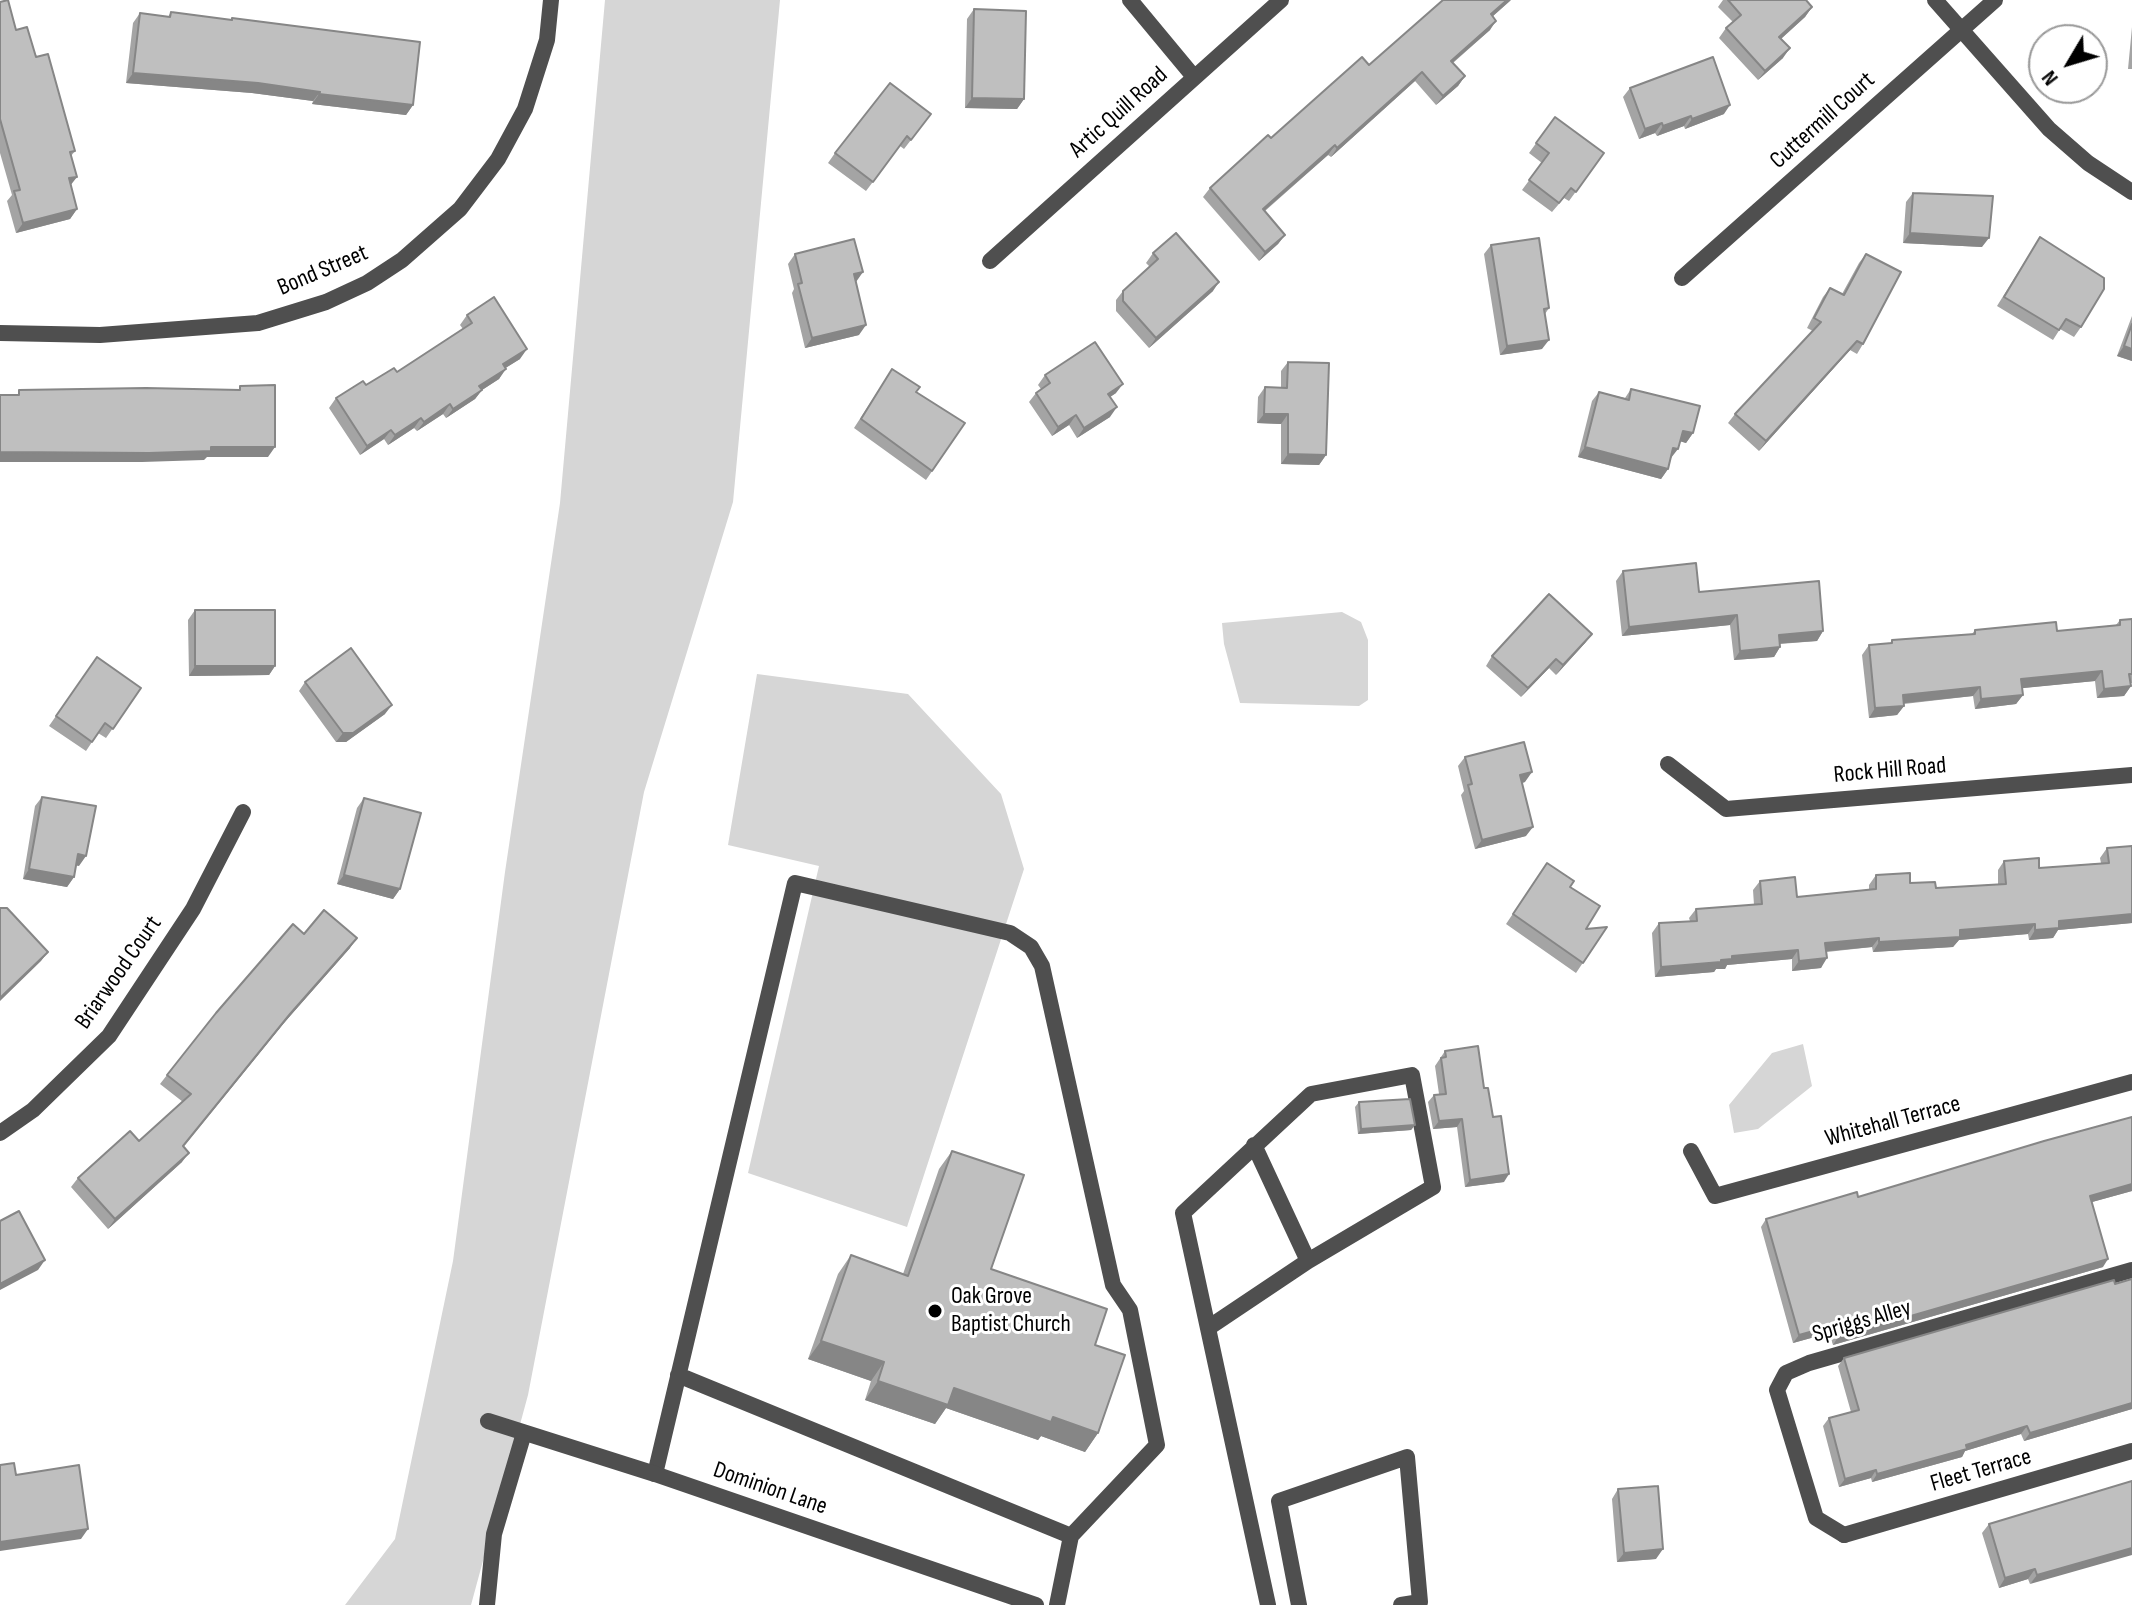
<!DOCTYPE html>
<html>
<head>
<meta charset="utf-8">
<style>
	body { margin:0 }
	#map { position:relative; width:2132px; height:1605px; overflow:hidden; background:#fff; font-family:"Sofia Sans Condensed",sans-serif }
	canvas { display:block }
	.north { position:absolute; left:2028px; top:24px; width:80px; height:80px; box-sizing:border-box; background:#fff; border:2px solid #999; border-radius:50%; rotate:232deg; font-size:22px; font-weight:700; line-height:32px; text-align:center; color:#000 }
	.north::after { content:''; display:block; margin:auto; width:28px; height:36px; background:#000; clip-path:polygon(50% 0,100% 100%,50% 72%,0 100%) }
</style>
</head>
<body>
<div id="map">
<canvas width="2132" height="1605"></canvas>
<div class="north">N</div>
</div>
<script>
const ctx = document.querySelector('canvas').getContext('2d');
ctx.lineJoin = 'round';
function fill(path, color) { ctx.fillStyle = color; ctx.fill(path, 'evenodd'); }
const poly = rows => new Path2D(rows.map(r => 'M' + r).join(''));
function trace(path, color, width, dash) { ctx.strokeStyle = color; ctx.lineWidth = width; ctx.lineCap = dash ? 'butt' : 'round'; ctx.setLineDash(dash || []); ctx.stroke(path); }
function label(font, color, halo, rows, align = 'center') {
  ctx.font = font + ' "Sofia Sans Condensed",sans-serif'; ctx.lineWidth = 6; ctx.setLineDash([]); ctx.textBaseline = 'middle'; ctx.strokeStyle = halo; ctx.fillStyle = color; for (const [text, x, y, turn = 0] of rows) {
    ctx.save(); ctx.translate(x, y); ctx.rotate((+turn || 0) * Math.PI / 180); ctx.textAlign = isNaN(turn) ? turn : align; if (halo) ctx.strokeText(text, 0, 0); ctx.fillText(text, 0, 0); ctx.restore();
  }
}
fill(poly([
	[605,0,780,0,733,502,644,792,528,1395,471,1605,345,1605,395,1539,453,1261,505,872,560,503],
	[1342,612,1361,622,1368,640,1368,700,1359,706,1240,703,1224,644,1222,623],
	[757,674,908,694,1001,794,1024,869,907,1227,748,1173,819,866,728,845],
	[1803,1044,1812,1086,1758,1129,1734,1133,1729,1105,1772,1053]
]), '#d6d6d6');
trace(poly([
	[1254,1145,1308,1261],
	[1208,1328,1308,1261,1433,1187,1412,1075,1311,1094,1183,1213,1268,1605],
	[678,1375,1071,1536],
	[655,1474,795,883,1010,933,1031,947,1042,966,1113,1285,1130,1310,1157,1445,1071,1536,1057,1605],
	[1844,1535,1816,1518,1777,1390,1786,1373,1809,1363,2132,1270],
	[487,1605,494,1534,524,1433],
	[1299,1605,1279,1501,1407,1457,1420,1602,1401,1605]
]), '#4f4f4f', 16);
trace(poly([
	[1130,0,1194,77],
	[1935,0,2049,129,2088,163,2132,192],
	[990,261,1281,0],
	[1682,278,1995,0],
	[0,333,100,335,258,323,326,302,367,283,402,260,460,209,498,159,525,109,547,40,551,0],
	[1668,764,1726,809,2132,775],
	[0,1133,33,1110,109,1036,193,909,243,812],
	[1691,1151,1715,1196,2132,1082],
	[488,1421,655,1474,1036,1605],
	[1844,1535,2132,1451]
]), '#4f4f4f', 16);
fill(poly([
	[1511,0,1493,16,1490,30,1453,63,1465,76,1458,86,1436,105,1415,81,1331,157,1328,155,1265,211,1285,235,1278,244,1259,261,1203,197,1210,188,1271,138,1369,65],
	[1723,0,1806,0,1812,7,1805,17,1781,39,1783,58,1758,80,1719,38,1726,28,1733,22,1718,7],
	[0,2,16,30,36,57,75,151,71,156,71,185,77,209,70,219,16,233,7,201,12,195,0,153],
	[974,9,1024,99,1017,109,965,108,967,19],
	[171,12,231,20,232,18,413,105,406,115,312,104,313,101,252,93,126,83,133,23,140,13,168,17],
	[2132,27,2132,69,2128,69],
	[1630,88,1724,114,1685,129,1684,126,1657,136,1655,133,1639,139,1623,97],
	[931,114,904,149,900,146,866,191,828,163,835,153],
	[1555,117,1604,153,1569,201,1564,198,1552,212,1522,190,1542,163,1529,153],
	[1913,193,1982,247,1903,243,1906,202],
	[2040,237,2081,327,2074,337,2060,329,2053,340,1997,306],
	[1491,245,1549,308,1545,314,1542,349,1500,355,1484,254],
	[1153,253,1213,291,1149,348,1116,311,1116,300,1123,291,1150,267,1146,263],
	[795,254,859,335,805,348,792,293,794,289,788,264],
	[1866,254,1863,344,1857,354,1850,350,1759,451,1728,423,1735,414,1813,331,1807,328,1823,297,1830,288,1842,294,1859,263],
	[467,315,520,359,505,368,499,379,482,390,475,399,446,418,443,414,417,431,414,428,388,445,384,439,360,455,329,408,336,398,397,372,463,329,460,325],
	[2132,316,2132,361,2117,356],
	[1288,362,1326,455,1319,465,1281,464,1281,424,1257,423,1258,397,1265,387,1281,388,1281,371],
	[892,369,916,392,965,423,926,480,854,428],
	[1045,375,1116,393,1110,397,1110,417,1077,438,1069,425,1052,436,1029,402,1036,393,1041,389,1038,385],
	[1631,389,1693,433,1686,443,1680,441,1670,458,1668,469,1661,479,1578,457,1592,401,1599,392,1625,398],
	[1623,571,1699,592,1823,631,1817,641,1780,644,1780,647,1774,657,1734,660,1730,625,1622,636,1616,581],
	[195,610,275,666,269,675,189,676,188,620],
	[2132,619,2132,683,2130,683,2131,686,2124,696,2097,698,2095,681,2022,688,2023,695,2016,704,1975,709,1973,696,1904,704,1904,706,1897,715,1869,718,1862,655,1869,645,1890,643,1892,640,1972,634,1975,630,2057,631,2116,625,2120,620],
	[1592,634,1585,643,1556,675,1549,668,1521,697,1486,666,1492,656],
	[97,657,141,688,106,738,98,733,86,751,49,726],
	[305,682,385,714,346,742,336,742,299,691],
	[1465,757,1525,782,1522,783,1526,836,1475,849,1461,795,1464,791,1458,766],
	[42,797,79,866,76,865,74,877,67,887,23,879,35,806],
	[364,798,400,889,393,899,337,884,357,808],
	[2132,846,2132,923,2058,930,2053,938,2029,940,2028,934,1959,940,1953,947,1873,952,1872,947,1827,952,1821,968,1792,971,1792,959,1727,965,1725,969,1716,969,1714,972,1655,977,1652,933,1659,923,1690,921,1689,918,1696,909,1754,905,1753,890,1760,881,1797,897,1869,890,1869,885,1876,875,1936,888,1998,884,1998,870,2004,861,2039,868,2101,863,2100,858,2107,848],
	[1547,863,1570,887,1586,929,1607,927,1576,973,1506,924],
	[304,934,350,948,283,1024,183,1147,182,1162,108,1229,71,1187,78,1178,139,1141,183,1102,160,1084,167,1075],
	[1445,1051,1484,1088,1504,1182,1465,1187,1457,1127,1433,1129,1428,1102,1434,1095,1439,1094,1435,1066],
	[1359,1102,1415,1125,1411,1130,1358,1134,1355,1107],
	[952,1151,991,1269,1095,1345,1098,1433,1085,1452,1041,1436,1038,1440,946,1408,935,1424,865,1400,871,1381,808,1359,838,1274,851,1255,903,1274,939,1169],
	[2132,1191,2092,1202,2103,1267,1833,1345,1829,1333,1793,1343,1761,1227,1766,1219,1858,1197],
	[2132,1279,2132,1409,2024,1441,2021,1434,1965,1451,1962,1457,1872,1482,1871,1478,1839,1487,1823,1426,1829,1418,1851,1412,1838,1366,1844,1358],
	[2132,1481,2030,1584,2028,1579,1999,1588,1982,1533,1989,1524],
	[1618,1489,1656,1559,1617,1562,1612,1499]
]), '#a4a4a4');
fill(poly([
	[1507,0,1511,0,1484,24,1491,14],
	[1812,7,1805,17,1773,46,1779,37],
	[1496,21,1490,30,1444,70,1451,61],
	[1790,48,1783,58,1758,80,1765,71],
	[1422,72,1415,81,1331,157,1337,148],
	[133,73,258,83,320,92,313,101,252,93,126,83],
	[1465,76,1458,86,1436,105,1443,96],
	[319,94,413,105,406,115,312,104],
	[972,98,1024,99,1017,109,965,108],
	[1730,105,1724,114,1685,129,1692,119],
	[1691,116,1684,126,1657,136,1663,126],
	[1662,123,1655,133,1639,139,1645,129],
	[1335,145,1328,155,1256,218,1263,209],
	[77,177,70,186,69,178],
	[77,209,70,219,16,233,23,223],
	[1910,233,1989,238,1982,247,1903,243],
	[1285,235,1278,244,1259,261,1265,252],
	[863,272,856,282,854,274],
	[1219,282,1213,291,1149,348,1156,338],
	[866,325,859,335,805,348,812,338],
	[1549,340,1542,349,1500,355,1507,346],
	[1857,341,1850,350,1759,451,1766,441],
	[2124,346,2132,349,2132,361,2117,356],
	[527,349,520,359,496,374,503,364],
	[506,369,499,379,482,390,475,399,446,418,453,409,479,386],
	[1123,384,1116,393,1101,403,1108,394],
	[450,404,443,414,417,431,424,422],
	[1117,407,1110,417,1077,438,1084,428],
	[1264,414,1288,414,1281,424,1257,423],
	[1076,415,1069,425,1052,436,1058,427],
	[421,418,414,428,388,445,395,435],
	[391,430,384,439,360,455,367,446],
	[1683,431,1693,433,1686,443,1676,440],
	[211,447,275,447,268,457,207,457,204,460,142,462,0,462,0,452],
	[1585,447,1668,469,1661,479,1578,457],
	[1673,448,1678,449,1671,458,1666,457],
	[1288,454,1326,455,1319,465,1281,464],
	[1737,615,1730,625,1622,636,1629,627],
	[1823,631,1817,641,1773,644,1779,635],
	[1592,634,1585,643,1556,675,1563,665],
	[1780,647,1774,657,1734,660,1740,651],
	[1556,659,1549,668,1521,697,1528,688],
	[195,666,275,666,269,675,189,676],
	[2102,671,2095,681,2014,689,2021,679],
	[2131,686,2124,696,2097,698,2104,689],
	[1980,687,1973,696,1896,704,1903,695],
	[2023,695,2016,704,1975,709,1981,699],
	[392,705,385,714,346,742,336,742,343,733],
	[1904,706,1897,715,1869,718,1875,708],
	[1532,772,1525,782,1514,785,1520,775],
	[1533,827,1526,836,1475,849,1482,840],
	[78,854,86,856,79,866,71,864],
	[29,869,74,877,67,887,23,879],
	[344,875,400,889,393,899,337,884],
	[2132,914,2132,923,2058,930,2053,938,2029,940,2035,930,2059,921],
	[2035,924,2028,934,1959,940,1953,947,1873,952,1879,942,1960,930],
	[357,938,350,948,283,1024,176,1156,290,1014],
	[1879,938,1872,947,1819,952,1825,943],
	[1798,950,1792,959,1727,965,1725,969,1716,969,1714,972,1655,977,1661,967,1721,960,1732,956],
	[48,952,41,961,0,1001,0,998],
	[1827,958,1821,968,1792,971,1799,961],
	[1462,1119,1457,1127,1433,1129,1439,1121],
	[1415,1125,1411,1130,1358,1134,1361,1129],
	[189,1153,182,1162,108,1229,115,1219],
	[1509,1174,1504,1182,1465,1187,1470,1180],
	[2132,1184,2132,1191,2085,1204,2090,1196],
	[2108,1259,2103,1267,1833,1345,1838,1337],
	[45,1260,38,1270,0,1290,0,1284],
	[1835,1325,1829,1333,1793,1343,1799,1335],
	[821,1341,884,1362,871,1381,808,1359],
	[878,1381,954,1388,1053,1417,1098,1433,1085,1452,1041,1436,1038,1440,946,1408,935,1424,865,1400],
	[2132,1403,2132,1409,2024,1441,2030,1433],
	[2027,1426,2021,1434,1965,1451,1962,1457,1872,1482,1877,1474],
	[1876,1470,1871,1478,1839,1487,1845,1479],
	[88,1529,81,1539,0,1551,0,1542],
	[2132,1548,2132,1555,2030,1584,2037,1575],
	[1663,1549,1656,1559,1617,1562,1624,1553],
	[2035,1569,2028,1579,1999,1588,2005,1578]
]), '#868686');
const building = poly([
	[8,0,16,30,27,27,36,57,48,54,75,151,70,152,77,177,69,178,77,209,23,223,14,191,20,190,0,119,0,2,8,0],
	[1443,0,1507,0,1491,14,1496,21,1451,61,1465,76,1443,96,1422,72,1337,148,1335,145,1263,209,1285,235,1265,252,1210,188,1268,135,1271,138,1362,57,1369,65,1443,0],
	[1728,0,1806,0,1812,7,1779,37,1790,48,1765,71,1726,28,1741,15,1728,0],
	[974,9,1026,11,1024,99,972,98,974,9],
	[171,12,232,20,232,18,420,42,413,105,319,94,320,92,258,83,133,73,140,13,170,17,171,12],
	[1713,57,1730,105,1692,119,1691,116,1663,126,1662,123,1645,129,1630,88,1713,57],
	[890,83,931,114,911,140,907,136,873,182,835,153,890,83],
	[1555,117,1604,153,1576,192,1571,188,1559,203,1529,180,1549,153,1536,143,1555,117],
	[1913,193,1993,196,1989,238,1910,233,1913,193],
	[1176,233,1219,282,1156,338,1123,301,1123,291,1158,259,1153,253,1176,233],
	[2040,237,2104,278,2104,289,2081,327,2066,319,2059,330,2004,297,2040,237],
	[1539,238,1549,308,1544,309,1549,340,1507,346,1491,245,1539,238],
	[854,239,863,272,854,274,866,325,812,338,798,284,802,283,795,254,854,239],
	[1866,254,1901,272,1863,344,1857,341,1766,441,1735,414,1821,322,1814,318,1830,288,1844,295,1866,254],
	[494,297,527,349,503,364,506,369,479,386,482,390,453,409,450,404,424,422,421,418,395,435,391,430,367,446,336,398,363,381,366,385,394,368,397,372,472,323,467,315,494,297],
	[2132,324,2132,349,2124,346,2132,324],
	[1095,342,1123,384,1108,394,1117,407,1084,428,1076,415,1058,427,1036,393,1050,383,1045,375,1095,342],
	[1288,362,1329,363,1326,455,1288,454,1288,414,1264,414,1265,387,1287,388,1288,362],
	[892,369,920,387,916,392,965,423,932,471,861,419,892,369],
	[275,385,275,447,211,447,211,451,149,453,0,452,0,395,19,395,19,390,146,388,240,390,240,386,275,385],
	[1631,389,1700,406,1693,433,1683,431,1678,449,1673,448,1668,469,1585,447,1599,392,1629,400,1631,389],
	[1696,563,1699,592,1819,581,1823,631,1779,635,1780,647,1740,651,1737,615,1629,627,1623,571,1696,563],
	[1549,594,1592,634,1563,665,1556,659,1528,688,1492,656,1549,594],
	[195,610,275,610,275,666,195,666,195,610],
	[2132,619,2132,674,2129,674,2131,686,2104,689,2102,671,2021,679,2023,695,1981,699,1980,687,1903,695,1904,706,1875,708,1869,645,1892,643,1892,640,1975,634,1975,630,2056,622,2057,631,2120,625,2120,620,2132,619],
	[351,648,392,705,353,733,343,733,305,682,351,648],
	[97,657,141,688,113,729,105,723,92,742,56,716,97,657],
	[1524,742,1532,772,1520,775,1533,827,1482,840,1468,785,1472,784,1465,757,1524,742],
	[42,797,96,806,86,856,78,854,74,877,29,869,42,797],
	[364,798,421,813,400,889,344,875,364,798],
	[2132,846,2132,914,2059,921,2059,928,2035,930,2035,924,1960,930,1960,937,1879,942,1879,938,1825,943,1827,958,1799,961,1798,950,1732,956,1732,959,1721,960,1721,962,1661,967,1659,923,1697,921,1696,909,1762,904,1760,881,1795,877,1797,897,1876,889,1876,875,1910,873,1910,883,1935,882,1936,888,2006,884,2004,861,2039,858,2039,868,2109,863,2107,848,2132,846],
	[1547,863,1574,881,1570,887,1600,906,1586,929,1607,927,1583,963,1513,914,1547,863],
	[0,908,7,908,48,952,0,998,0,908],
	[324,910,357,938,290,1014,183,1146,189,1153,115,1219,78,1178,130,1131,139,1141,191,1094,167,1075,216,1013,293,924,304,934,324,910],
	[1478,1046,1484,1088,1488,1088,1493,1117,1501,1116,1509,1174,1470,1180,1462,1119,1439,1121,1434,1095,1446,1094,1441,1058,1446,1057,1445,1051,1478,1046],
	[1410,1099,1415,1125,1361,1129,1359,1102,1410,1099],
	[2132,1117,2132,1184,2090,1196,2108,1259,1838,1337,1835,1325,1799,1335,1766,1219,1857,1192,1858,1197,2044,1141,2132,1117],
	[952,1151,1024,1175,991,1269,1107,1309,1095,1345,1125,1355,1098,1433,1053,1417,1051,1422,954,1388,948,1405,878,1381,884,1362,821,1341,851,1255,908,1276,952,1151],
	[19,1211,45,1260,0,1284,0,1221,19,1211],
	[2132,1279,2132,1403,2030,1433,2027,1426,1966,1445,1967,1449,1877,1474,1876,1470,1845,1479,1829,1418,1859,1410,1844,1358,2114,1280,2115,1284,2132,1279],
	[14,1463,16,1475,79,1465,88,1529,0,1542,0,1465,14,1463],
	[2132,1481,2132,1548,2037,1575,2035,1569,2005,1578,1989,1524,2132,1481],
	[1658,1486,1663,1549,1624,1553,1618,1489,1658,1486]
]);
fill(building, '#bfbfbf');
trace(building, '#868686', 2);
for (const [x, y, r, color] of [
	[935,1311,8,"#000"]
]) { const dot = new Path2D(); dot.arc(x, y, r, 0, 2 * Math.PI); ctx.fillStyle = color; ctx.fill(dot); trace(dot, '#fff', 3); }
label('24px', '#000', '#fff', [
	["Artic Quill Road",1119,113,-42],
	["Cuttermill Court",1823,121,-42],
	["Bond Street",323,271,-23],
	["Rock Hill Road",1890,771,-5],
	["Briarwood Court",119,973,-55],
	["Whitehall Terrace",1893,1122,-15],
	["Spriggs Alley",1862,1322,-16],
	["Fleet Terrace",1981,1471,-16],
	["Dominion Lane",770,1489,19]
]);
label('24px', '#000', '#fff', [
	["Oak Grove",951,1297],
	["Baptist Church",951,1325]
], 'left');
</script>
</body>
</html>
